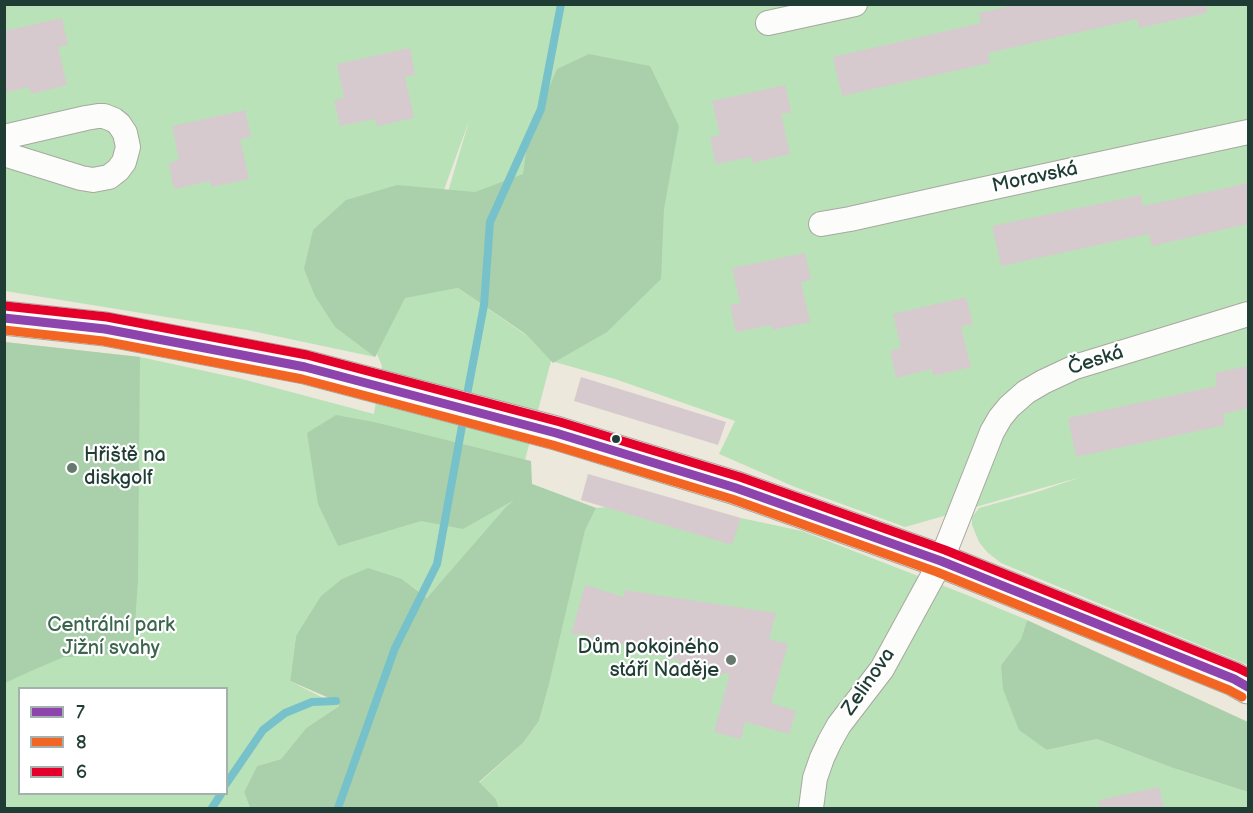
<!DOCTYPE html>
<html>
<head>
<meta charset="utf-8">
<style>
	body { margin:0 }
	#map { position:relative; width:1253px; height:813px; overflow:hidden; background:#ece8db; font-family:"Balsamiq Sans",sans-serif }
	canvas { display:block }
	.frame { position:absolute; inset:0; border:6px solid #1f3d34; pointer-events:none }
	.legend { position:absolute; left:18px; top:687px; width:210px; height:108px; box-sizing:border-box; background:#fff; border:2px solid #a5b1ae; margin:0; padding:8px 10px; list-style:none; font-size:18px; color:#1f3d34 }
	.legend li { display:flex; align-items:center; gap:12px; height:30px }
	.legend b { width:30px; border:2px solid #a5b1ae }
</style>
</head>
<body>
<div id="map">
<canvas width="1253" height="813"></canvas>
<div class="frame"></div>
<ul class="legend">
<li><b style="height:8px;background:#8e44ad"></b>7</li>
<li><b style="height:8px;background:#f26522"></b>8</li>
<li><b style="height:8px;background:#e4002b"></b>6</li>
</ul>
</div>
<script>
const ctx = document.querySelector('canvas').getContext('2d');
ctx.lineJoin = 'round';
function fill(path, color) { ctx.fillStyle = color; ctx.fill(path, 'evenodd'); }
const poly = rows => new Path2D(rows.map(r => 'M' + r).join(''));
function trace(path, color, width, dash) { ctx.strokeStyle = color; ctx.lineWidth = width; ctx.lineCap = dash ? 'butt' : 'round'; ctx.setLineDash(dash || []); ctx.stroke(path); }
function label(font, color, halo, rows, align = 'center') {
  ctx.font = font + ' "Balsamiq Sans",sans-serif'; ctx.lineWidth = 4.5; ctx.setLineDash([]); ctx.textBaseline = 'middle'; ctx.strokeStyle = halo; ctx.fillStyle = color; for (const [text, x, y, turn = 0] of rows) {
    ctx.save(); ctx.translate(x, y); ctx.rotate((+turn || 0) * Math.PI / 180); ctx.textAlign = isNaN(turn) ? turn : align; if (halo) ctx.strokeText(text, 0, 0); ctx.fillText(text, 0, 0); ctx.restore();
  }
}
fill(poly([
	[4,5,1248,5,1248,665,1001,563,987,552,979,542,972,525,972,517,979,508,1037,492,1081,477,905,527,795,487,719,454,735,421,615,379,551,361,515,498,532,484,596,508,606,507,731,544,741,518,802,531,967,595,1027,620,1021,639,1001,665,1047,750,1097,739,1176,769,1248,792,1248,808,499,808,496,799,479,783,523,743,539,721,548,688,402,579,296,636,290,681,339,706,306,728,281,759,257,766,244,792,250,808,5,808,5,342,140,357,242,379,374,414,382,366,377,354,375,357,247,330,5,291],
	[469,121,436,232,526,335,458,288,405,297],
	[20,688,226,688,226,794,20,794]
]), '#bae2b8');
fill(poly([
	[589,54,650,66,679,126,664,209,661,279,607,332,553,363,527,335,458,288,405,298,375,357,335,327,315,296,304,269,313,230,346,200,397,185,475,192,523,174,528,137,557,69],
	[4,342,140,357,138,580,134,639,121,653,95,656,64,657,31,671,5,683],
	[336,415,374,422,531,461,532,484,596,508,585,530,548,688,539,721,523,743,479,782,496,799,499,808,250,808,244,792,257,766,281,759,306,728,339,706,336,701,290,681,296,636,321,596,342,579,368,568,402,579,427,598,506,507,514,500,463,529,421,521,338,546,318,504,307,433],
	[1027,620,1248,722,1248,792,1173,768,1097,739,1047,750,1019,730,1003,689,1001,665,1021,639]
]), '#aad0ab');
trace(poly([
	[466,400,484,305,490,222,541,109,561,4],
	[226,784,263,730,285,713,312,702,336,701],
	[212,808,221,794],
	[338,808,395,648,437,564,464,415]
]), '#77c2ca', 8);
fill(poly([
	[1018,4,1206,4,1207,13,1139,28,1137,19,988,53,990,63,842,96,833,57,981,23,979,13],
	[62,18,68,45,58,47,67,85,31,94,29,87,4,93,4,31],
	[410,48,415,75,405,77,414,118,377,126,375,119,340,126,334,100,344,98,337,64],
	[785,85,791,112,781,114,790,154,752,163,751,157,716,164,710,137,720,135,712,101],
	[245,110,251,137,240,139,249,179,211,187,210,181,174,189,169,163,179,160,172,126],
	[1248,183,1248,224,1152,246,1149,234,1001,266,992,226,1141,195,1143,206],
	[805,253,811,280,801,282,810,322,772,330,771,325,736,332,730,305,740,303,732,268],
	[966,297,973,324,961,327,971,367,933,376,932,369,896,378,890,351,901,348,893,314],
	[1248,366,1248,408,1223,414,1225,425,1076,457,1068,418,1217,386,1215,373],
	[581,377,726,422,718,445,574,401],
	[588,474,741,518,732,545,581,500],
	[585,585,624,597,624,590,776,613,769,639,788,644,771,703,796,711,789,734,745,722,741,739,714,732,730,673,718,675,718,670,705,671,705,666,692,667,692,662,679,664,679,659,666,660,665,655,653,656,652,651,640,653,639,648,627,649,626,644,613,645,612,640,600,641,599,637,587,638,587,633,571,635],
	[1159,787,1164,808,1100,808,1099,800]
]), '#d6cace');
const street = poly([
	[768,23,855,4],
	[4,137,86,118,98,116,104,116,114,120,119,124,125,133,128,147,124,162,118,170,109,177,93,180,81,178,4,154],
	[821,224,850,219,962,194,1248,132],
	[811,808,815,778,822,758,830,741,839,725,882,669,941,561,992,432,1000,418,1009,407,1026,392,1043,382,1075,367,1248,314]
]);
const secondary = poly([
	[4,318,105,329,305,367,556,433,736,488,941,561,1234,679,1248,687]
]);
trace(street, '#a7a8a0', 26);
trace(secondary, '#a7a8a0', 35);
trace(street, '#fcfcfa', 24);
trace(secondary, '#fcfcfa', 33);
trace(poly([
	[4,318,105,329,305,367,556,433,736,488,941,561,1234,679,1248,687]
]), '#8e44ad', 9);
trace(poly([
	[4,330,103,341,302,379,553,445,732,499,937,572,1229,690,1242,697]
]), '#f26522', 9);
trace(poly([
	[5,306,107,317,307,355,560,422,740,477,945,550,1238,668,1248,673]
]), '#e4002b', 9);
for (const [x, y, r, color] of [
	[616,439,5,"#1f3d34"],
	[72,468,6,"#67796e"],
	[731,660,6,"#67796e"]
]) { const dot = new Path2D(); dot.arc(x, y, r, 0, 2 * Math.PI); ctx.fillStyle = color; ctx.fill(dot); trace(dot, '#fff', 2); }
label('20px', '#1f3d34', '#fff', [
	["Moravská",1035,178,-12],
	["Česká",1096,361,-18],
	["Zelinova",869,682,-55]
]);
label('20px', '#1f3d34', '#fff', [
	["Hřiště na",84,456],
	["diskgolf",84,479],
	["Dům pokojného",719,648,"right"],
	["stáří Naděje",719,671,"right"]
], 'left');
label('20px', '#3c654e', '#fff', [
	["Centrální park",111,626],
	["Jižní svahy",111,649]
]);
</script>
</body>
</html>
